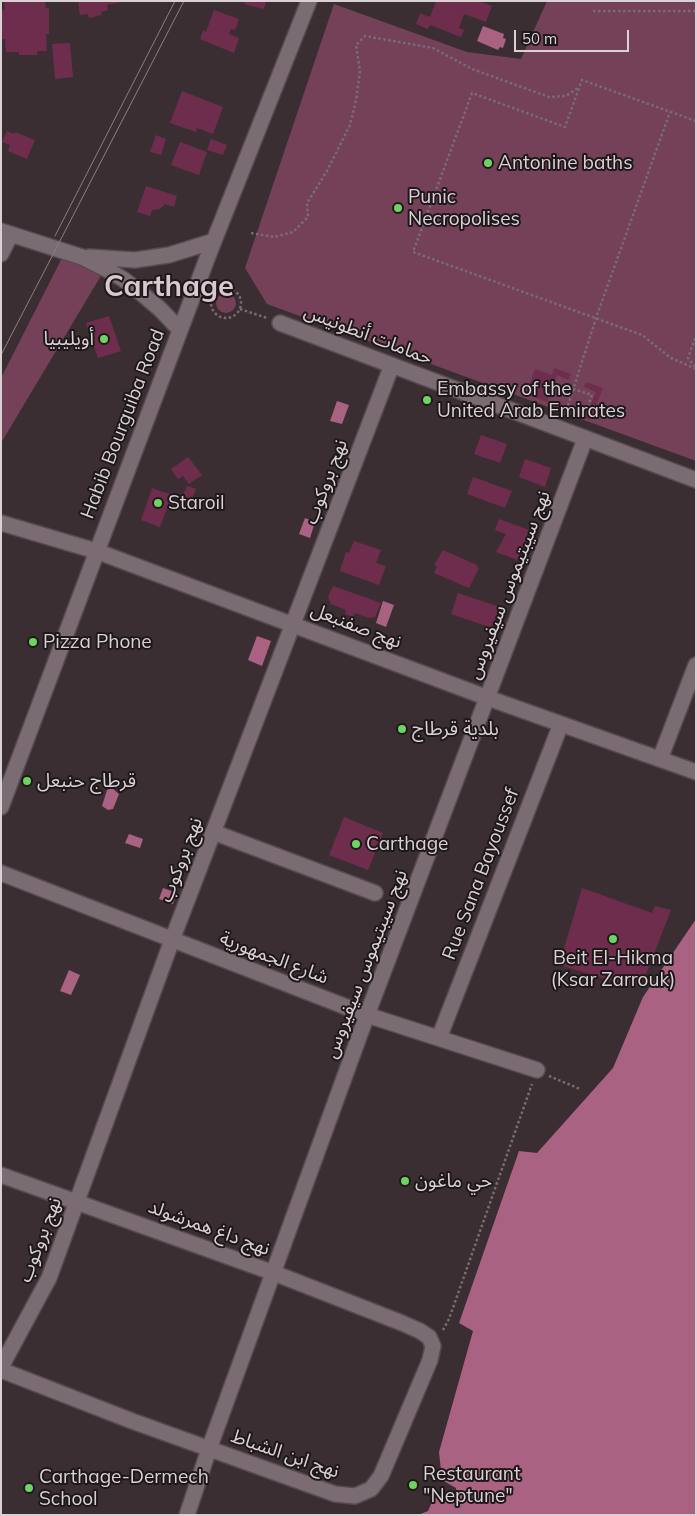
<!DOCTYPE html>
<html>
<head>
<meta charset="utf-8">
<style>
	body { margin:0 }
	#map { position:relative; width:697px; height:1516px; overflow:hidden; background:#3b2e33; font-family:Mulish,sans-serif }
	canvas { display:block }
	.frame { position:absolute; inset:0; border:2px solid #dad1d5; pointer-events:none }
	.scale { position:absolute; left:514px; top:30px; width:115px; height:22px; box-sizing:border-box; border:2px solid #dad1d5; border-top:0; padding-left:6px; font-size:15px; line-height:18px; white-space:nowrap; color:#dad1d5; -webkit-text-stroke:4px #1e181a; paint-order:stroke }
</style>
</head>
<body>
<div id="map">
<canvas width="697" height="1516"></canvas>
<div class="frame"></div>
<div class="scale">50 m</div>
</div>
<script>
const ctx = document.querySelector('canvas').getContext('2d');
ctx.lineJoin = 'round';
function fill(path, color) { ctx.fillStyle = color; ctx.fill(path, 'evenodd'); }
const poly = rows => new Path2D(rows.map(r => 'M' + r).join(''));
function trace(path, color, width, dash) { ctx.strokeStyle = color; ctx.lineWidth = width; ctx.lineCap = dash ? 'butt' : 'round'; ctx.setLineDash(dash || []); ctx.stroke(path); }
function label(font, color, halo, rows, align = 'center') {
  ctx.font = font + ' Mulish,"Noto Sans Arabic",sans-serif'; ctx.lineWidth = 4; ctx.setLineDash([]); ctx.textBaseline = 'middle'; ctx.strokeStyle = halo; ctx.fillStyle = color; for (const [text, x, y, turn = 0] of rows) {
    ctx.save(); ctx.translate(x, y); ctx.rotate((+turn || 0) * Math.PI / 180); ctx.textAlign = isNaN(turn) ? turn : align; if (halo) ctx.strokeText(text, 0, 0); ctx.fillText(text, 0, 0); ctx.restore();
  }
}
fill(poly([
	[547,1,696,1,696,461,267,304,245,268,334,4,467,52,521,59],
	[63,256,102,274,1,443,1,378],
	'216 303a10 10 0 1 1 20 0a10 10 0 1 1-20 0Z'
]), '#744158');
fill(poly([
	[483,26,504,34,503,38,506,39,503,48,500,47,498,50,477,41],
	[337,401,349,405,342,424,330,421],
	[305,518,315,522,310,538,299,534],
	[383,601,394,605,386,627,376,623],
	[257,636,271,641,262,666,248,660],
	[112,788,119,794,113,809,108,810,102,806,107,790],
	[129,834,143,839,140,848,125,843],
	[163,888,177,893,173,904,159,899],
	[696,919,696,1515,418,1515,428,1511,436,1493,457,1504,456,1488,442,1480,439,1452,473,1331,459,1323,519,1151,537,1153,613,1068,643,997],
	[69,970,80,975,71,995,60,991]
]), '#aa6283');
fill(poly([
	[4,1,45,1,46,8,49,8,49,34,46,34,47,51,37,51,37,55,19,55,19,52,6,52,5,39,2,39,1,10,5,10],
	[78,1,122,1,122,2,107,5,108,10,101,12,102,15,89,18,88,14,80,15],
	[245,1,266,1,264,9,244,4],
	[436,1,479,1,492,6,486,22,464,14,459,28,464,30,461,37,430,25,428,29,416,24,420,13,430,17],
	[214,10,239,19,235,30,231,29,229,34,239,38,234,53,200,39,203,30,206,32],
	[70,43,73,77,55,79,52,44],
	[182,91,223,107,213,134,197,128,196,132,170,123],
	[7,131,14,134,15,132,35,140,27,159,8,151,10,145,2,142],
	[156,135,166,139,161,155,150,152],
	[211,139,227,145,223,155,207,150],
	[180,142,207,152,199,175,171,165],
	[146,186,177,196,174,207,165,204,160,209,152,210,150,216,137,212],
	[109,316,121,351,98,358,86,323],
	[554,368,571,374,568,380,557,375,547,402,526,394,535,369,552,375],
	[586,382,603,388,590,420,585,418,596,392,584,387],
	[481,435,507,444,500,463,474,454],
	[188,457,202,475,189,484,183,476,178,479,171,469],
	[525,459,551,468,545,487,519,477],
	[473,477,512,491,505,508,467,494],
	[187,486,196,489,190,504,181,500],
	[152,488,172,495,160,527,141,520],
	[499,519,529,530,518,560,496,552,506,534,495,530],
	[354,541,381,550,376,563,386,566,379,585,340,571,346,552,349,553],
	[443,550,477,565,477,567,479,568,469,588,434,573,437,566,434,565],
	[333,586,381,603,375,617,369,618,355,613,353,617,345,614,346,610,331,604,328,597],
	[458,593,500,607,492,628,451,614],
	[344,817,383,833,368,870,329,855],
	[582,888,652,913,655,906,671,910,646,974,634,987,559,965]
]), '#6f2d4d');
const street = poly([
	[280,323,696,480],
	[1,523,96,551,488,698,696,772],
	[660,759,696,665],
	[213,832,375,893],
	[1,873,367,1015,537,1070],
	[439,1038,561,724],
	[1,1175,274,1273,402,1323,420,1331,429,1337,433,1346,430,1360,381,1476,371,1489,355,1496,335,1494,132,1421,1,1370],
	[1,1367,49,1278,172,940,392,365],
	[187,1515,209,1449,367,1015,585,439]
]);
const secondary = poly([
	[1,231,82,257,104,268,123,279,141,293,160,309,180,330],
	[1,254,11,234],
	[89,257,135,260,169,255,214,241],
	[1,807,208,256,309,1]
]);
trace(street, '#564a4f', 18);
trace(secondary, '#564a4f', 18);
trace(poly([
	[593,11,696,11],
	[696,121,582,80,565,127,472,93,413,252,642,335,671,358,696,369],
	[251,233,274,237,293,232,308,217,307,203,327,171,350,125,356,100,360,71,356,45,365,36,433,48,472,69,549,97,566,96,578,88],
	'211 303a15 15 0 1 1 30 0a15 15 0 1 1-30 0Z',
	[240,309,267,318],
	[695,367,688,358,696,336],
	[573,389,592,395,587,409],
	[565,415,596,318,670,112],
	[549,1076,580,1089],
	[443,1330,449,1319,532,1084]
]), '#786d71', 2.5, [2.5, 2.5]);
trace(street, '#7a6c72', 15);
trace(secondary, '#7a6c72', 15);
trace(poly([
	[55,236,175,1],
	[1,355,184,1]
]), '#8a7f84', 1);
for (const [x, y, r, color] of [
	[488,163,5,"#6dd361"],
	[398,208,5,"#6dd361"],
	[104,339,5,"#6dd361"],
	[427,400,5,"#6dd361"],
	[158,503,5,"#6dd361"],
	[33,642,5,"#6dd361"],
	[402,729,5,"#6dd361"],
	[27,781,5,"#6dd361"],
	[356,844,5,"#6dd361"],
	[613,939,5,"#6dd361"],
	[405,1181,5,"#6dd361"],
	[413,1485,5,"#6dd361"],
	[29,1488,5,"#6dd361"]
]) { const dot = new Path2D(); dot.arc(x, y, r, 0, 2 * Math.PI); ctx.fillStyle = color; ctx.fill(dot); trace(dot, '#1e181a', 2); }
label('19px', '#dad1d5', '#1e181a', [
	["Antonine baths",498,163],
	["Punic",408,197],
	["Necropolises",408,219],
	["أويليبيا",94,339,"right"],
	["Embassy of the",437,389],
	["United Arab Emirates",437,411],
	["Staroil",168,503],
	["Pizza Phone",43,642],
	["بلدية قرطاج",412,729],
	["قرطاج حنبعل",37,781],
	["Carthage",366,844],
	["Beit El-Hikma",613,958,"center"],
	["(Ksar Zarrouk)",613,980,"center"],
	["حي ماغون",415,1181],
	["Restaurant",423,1474],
	["\"Neptune\"",423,1496],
	["Carthage-Dermech",39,1477],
	["School",39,1499]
], 'left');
label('19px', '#dad1d5', '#1e181a', [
	["حمامات أنطونيس",368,335,21],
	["Habib Bourguiba Road",123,424,-69],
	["نهج بروكوب",326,482,-69],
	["نهج سيبتيموس سيفيروس",509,585,-69],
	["نهج صفنبعل",356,626,21],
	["نهج بروكوب",181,860,-69],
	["Rue Sana Bayoussef",481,874,-69],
	["شارع الجمهورية",274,958,21],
	["نهج سيبتيموس سيفيروس",366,964,-69],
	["نهج داغ همرشولد",209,1228,20],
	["نهج بروكوب",40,1240,-69],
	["نهج ابن الشباط",285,1454,19]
]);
label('bold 29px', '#d9c8cf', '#1e181a', [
	["Carthage",169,287]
]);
</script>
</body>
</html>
